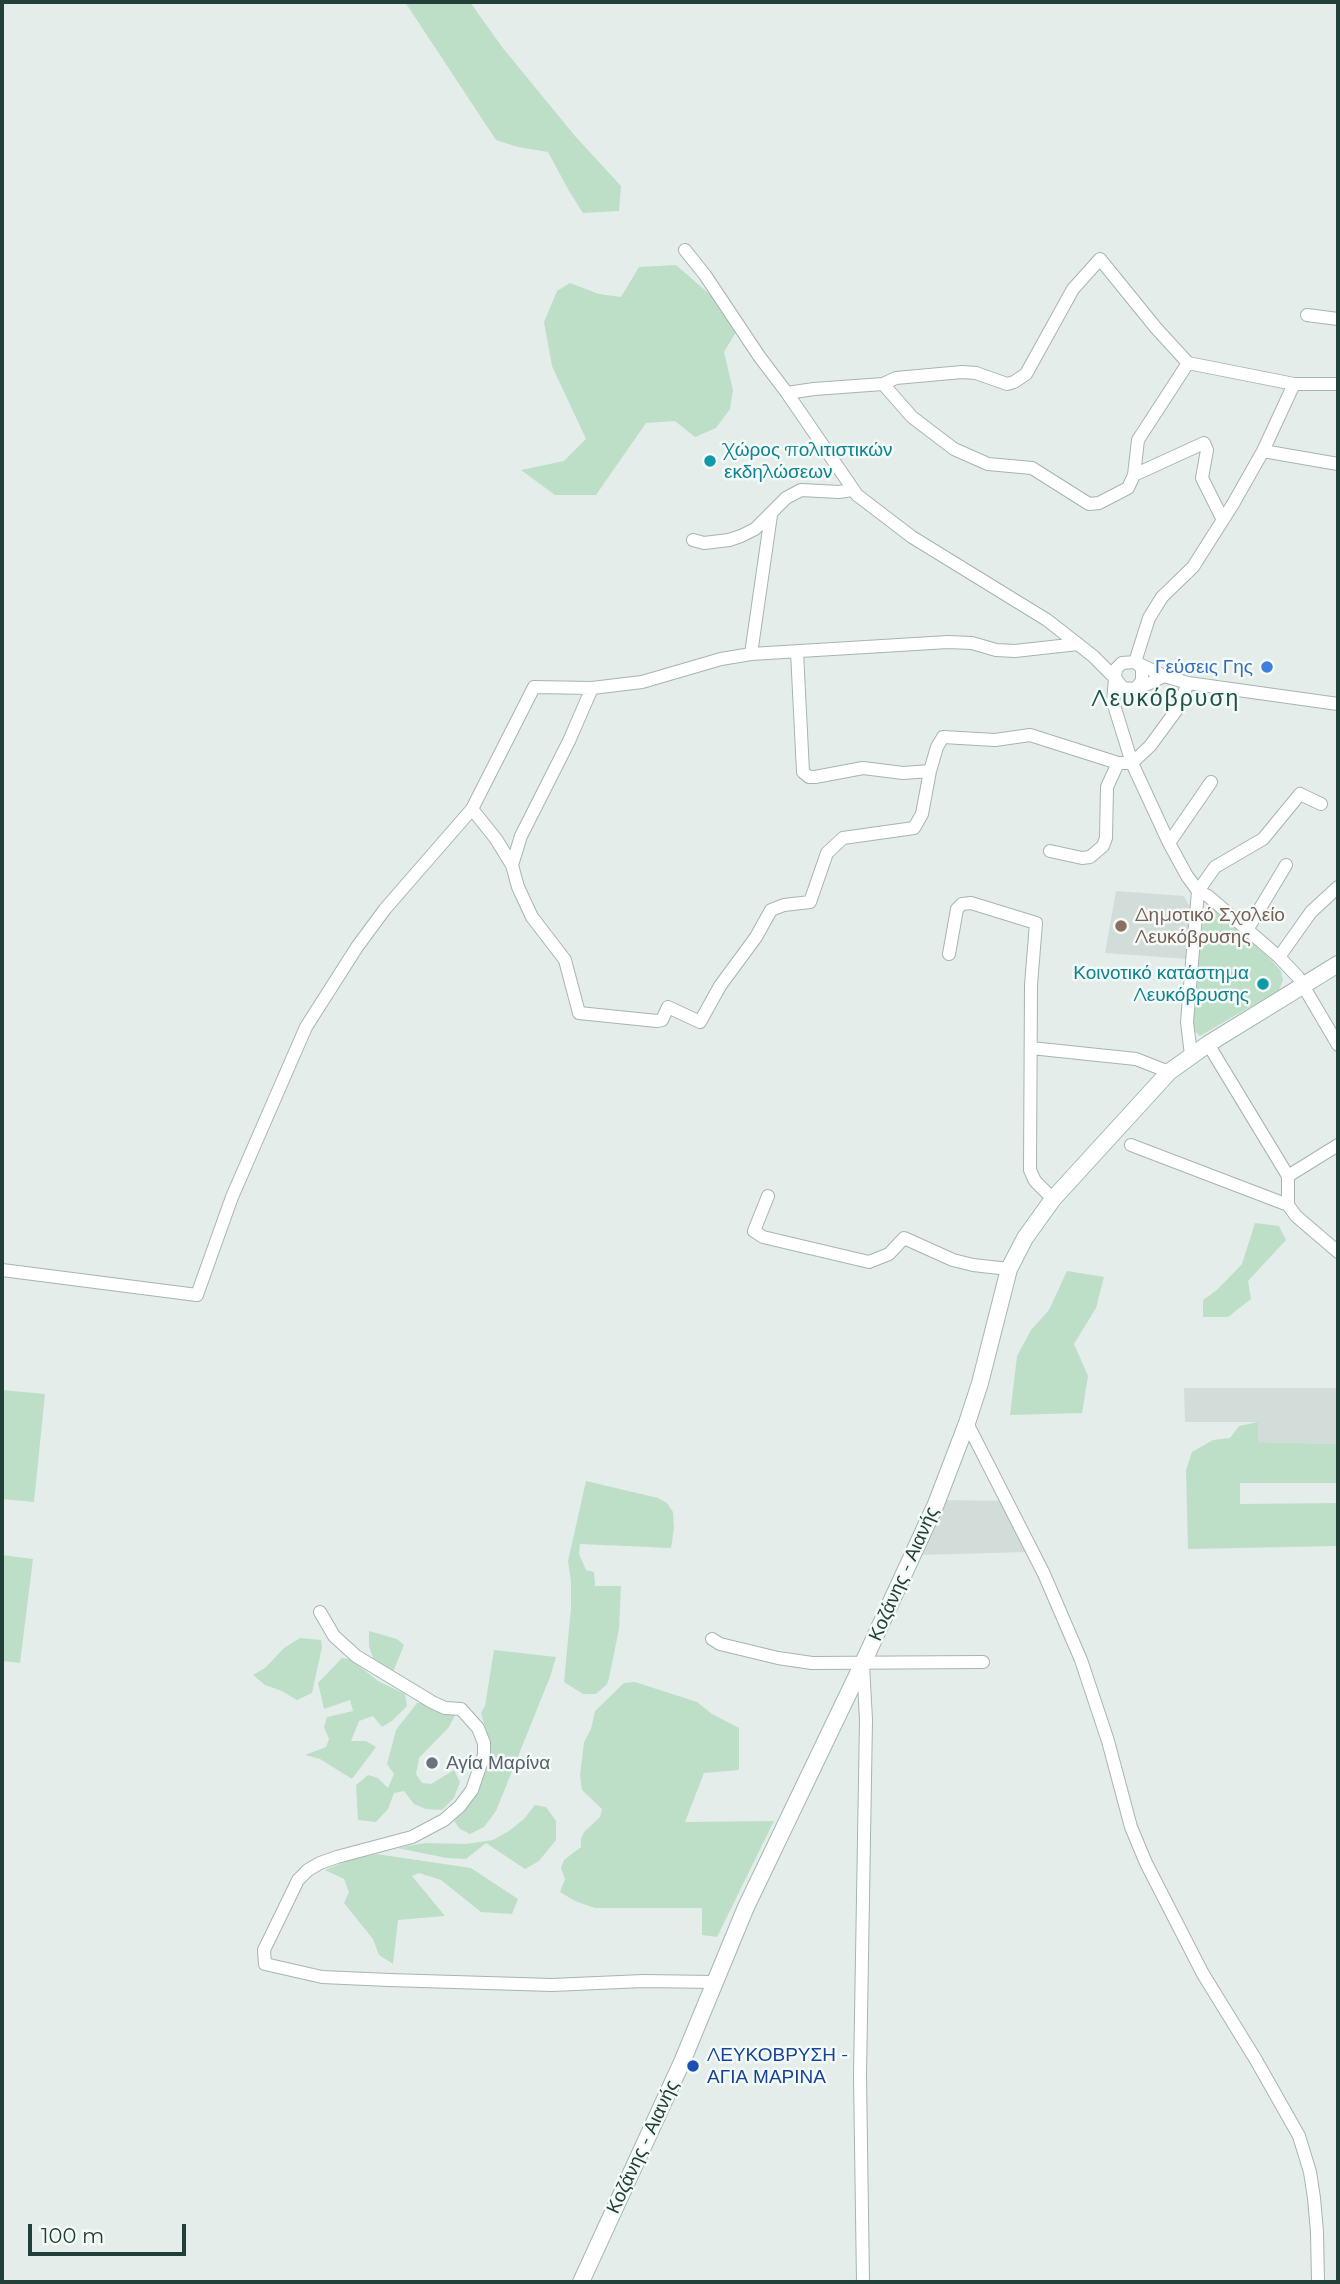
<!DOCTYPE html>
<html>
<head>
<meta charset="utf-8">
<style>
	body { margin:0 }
	#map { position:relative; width:1340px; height:2284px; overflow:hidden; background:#e4edea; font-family:Montserrat,sans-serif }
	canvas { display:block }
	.frame { position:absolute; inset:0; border:4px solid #233f39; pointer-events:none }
	.scale { position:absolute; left:28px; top:2224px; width:158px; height:32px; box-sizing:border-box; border:4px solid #233f39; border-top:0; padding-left:9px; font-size:21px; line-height:24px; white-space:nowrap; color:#233f39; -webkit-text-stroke:5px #f4faf7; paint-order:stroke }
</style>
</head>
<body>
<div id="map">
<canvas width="1340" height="2284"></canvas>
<div class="frame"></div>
<div class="scale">100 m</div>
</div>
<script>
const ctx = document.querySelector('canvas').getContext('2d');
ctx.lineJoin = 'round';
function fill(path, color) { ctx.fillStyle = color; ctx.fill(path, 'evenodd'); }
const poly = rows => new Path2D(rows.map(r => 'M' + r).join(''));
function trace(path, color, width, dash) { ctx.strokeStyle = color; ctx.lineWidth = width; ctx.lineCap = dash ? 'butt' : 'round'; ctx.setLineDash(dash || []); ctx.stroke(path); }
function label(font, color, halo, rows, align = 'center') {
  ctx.font = font + ' Montserrat,sans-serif'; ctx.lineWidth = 5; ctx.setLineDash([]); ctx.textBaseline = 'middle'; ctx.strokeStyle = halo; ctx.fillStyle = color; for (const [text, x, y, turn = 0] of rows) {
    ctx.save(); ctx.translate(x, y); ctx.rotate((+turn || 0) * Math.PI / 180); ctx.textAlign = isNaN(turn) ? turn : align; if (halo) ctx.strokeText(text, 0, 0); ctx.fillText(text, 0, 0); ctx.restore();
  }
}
fill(poly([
	[1116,891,1184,896,1192,911,1188,959,1105,953],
	[1184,1388,1338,1388,1338,1444,1258,1442,1258,1422,1185,1422],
	[946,1500,1004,1501,1028,1552,920,1555]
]), '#d2ddd9');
fill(poly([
	[405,2,470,2,502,47,575,136,621,186,619,211,583,213,569,191,548,152,518,147,496,140],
	[676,265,713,297,736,332,724,352,733,390,730,409,716,428,695,437,675,421,646,423,596,495,555,495,521,470,564,461,586,439,552,366,544,322,557,291,570,283,599,294,621,297,639,267],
	[1208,906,1212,906,1272,961,1281,971,1283,980,1279,990,1200,1036,1192,1029,1203,912],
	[1255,1223,1279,1226,1286,1240,1248,1281,1251,1299,1228,1317,1203,1317,1203,1300,1217,1290,1242,1264],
	[1067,1271,1104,1277,1096,1308,1074,1344,1088,1376,1082,1413,1010,1415,1017,1356,1031,1330,1049,1310],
	[2,1390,45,1394,34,1502,2,1499],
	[1258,1422,1258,1442,1338,1444,1338,1483,1240,1483,1240,1504,1338,1503,1338,1546,1188,1549,1186,1470,1192,1452,1213,1440,1230,1438,1239,1426],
	[586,1481,658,1498,667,1503,673,1512,674,1528,671,1548,580,1544,579,1554,586,1570,594,1572,595,1586,621,1586,619,1629,609,1678,607,1684,596,1694,583,1694,564,1682,571,1608,571,1581,568,1561],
	[2,1555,33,1559,20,1663,2,1661],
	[369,1631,397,1639,404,1645,393,1672,373,1658,369,1646],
	[300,1638,321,1640,322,1647,312,1693,297,1700,282,1691,265,1685,253,1675,265,1668,284,1648],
	[494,1650,556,1657,550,1677,496,1811,484,1827,470,1834,460,1829,454,1821,475,1795,487,1769,490,1754,488,1737,481,1713,485,1706],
	[342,1658,350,1659,378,1681,405,1694,407,1706,392,1721,382,1727,373,1716,359,1721,351,1741,366,1741,376,1747,352,1779,320,1759,305,1755,326,1747,329,1739,324,1727,327,1717,353,1711,350,1700,324,1709,318,1683],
	[635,1682,697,1702,712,1714,739,1728,739,1770,704,1773,685,1822,774,1821,717,1937,702,1935,702,1908,595,1908,575,1901,560,1892,565,1879,561,1868,564,1860,581,1847,581,1839,584,1832,600,1817,602,1809,582,1790,580,1776,584,1742,591,1729,595,1711,624,1683],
	[417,1703,427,1703,455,1715,449,1727,419,1758,416,1774,422,1783,431,1784,454,1770,460,1782,454,1798,442,1810,426,1809,414,1804,404,1791,394,1793,388,1809,376,1822,358,1820,356,1785,368,1775,378,1778,388,1788,394,1774,387,1764,396,1730],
	[535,1805,546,1807,556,1821,556,1840,539,1861,525,1869,486,1843,466,1859,447,1858,397,1848,425,1843,466,1844,493,1840,509,1831,524,1819],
	[376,1854,471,1868,518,1899,512,1914,481,1912,441,1880,419,1873,412,1876,445,1916,398,1920,393,1964,379,1955,373,1939,344,1903,349,1892,344,1879,325,1870,350,1860]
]), '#bddfc8');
const street = poly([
	[685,250,705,275,759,356,787,393,857,495,912,537,1047,620,1093,656,1115,678,1113,702,1132,763,1169,843,1187,876,1198,891,1208,896,1279,957,1298,977,1338,1045],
	[1307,315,1338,319],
	[883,384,912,417,954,449,988,464,1032,468,1089,504,1099,503,1128,488,1134,475,1138,440,1188,363],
	[1338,384,1294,384,1263,451,1233,504,1193,567,1162,597,1149,618,1135,662,1164,676,1188,683,1338,704],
	[787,393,814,389,883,384,896,378,962,372,976,373,1007,384,1014,382,1026,374,1073,289,1100,259,1156,328,1188,363,1294,384],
	[1263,451,1338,464],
	[1134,475,1204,443,1207,450,1202,478,1223,520],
	[693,540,704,543,729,540,741,536,755,529,786,498,801,490,839,492,852,490],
	[797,652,803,772,809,777,815,777,863,768,903,773,930,771],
	[751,654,771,515],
	[592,688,569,741,521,836,512,865,518,887,532,917,565,960,579,1013,657,1021,662,1020,668,1007,700,1022,720,986,756,937,771,910,784,905,810,902,827,853,843,838,914,828,922,814,930,771,937,747,943,737,995,740,1030,735,1118,763,1132,763,1150,746,1167,723,1178,708,1188,683],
	[1136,688,1142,681,1142,668,1135,662,1122,663,1116,669,1115,678,1123,688,1132,689,1148,684,1164,676],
	[472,809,496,839,512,865],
	[1169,843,1211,782],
	[1050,851,1082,858,1090,857,1103,846,1106,838,1107,787,1118,763],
	[1247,930,1286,865],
	[949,954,957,909,962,904,971,903,1036,923,1031,985,1030,1170,1035,1181,1053,1199],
	[1279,957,1311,912,1338,887],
	[1208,1044,1288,1176,1288,1205,1296,1216,1338,1252],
	[1031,1048,1136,1059,1169,1072],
	[1191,1055,1187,1022,1198,891,1215,867,1263,839,1300,794,1321,804],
	[1131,1145,1288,1205],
	[1288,1176,1338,1145],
	[768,1196,754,1231,763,1237,869,1262,889,1254,904,1238,953,1260,973,1265,1009,1269],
	[2,1270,197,1295,232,1197,306,1027,357,947,385,909,472,809,534,687,592,688,642,682,721,659,751,654,948,642,972,643,996,650,1015,651,1078,644],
	[967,1423,1044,1574,1081,1660,1108,1741,1131,1827,1146,1863,1203,1974,1256,2060,1299,2136,1310,2172,1314,2198,1317,2232,1318,2282],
	[320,1612,334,1636,356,1656,432,1702,445,1708,461,1709,478,1728,484,1743,484,1755,472,1790,460,1806,444,1820,412,1837,337,1857,320,1863,308,1870,298,1880,264,1950,265,1964,322,1977,389,1980,552,1985,643,1981,715,1982],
	[712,1639,720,1644,778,1658,812,1663,983,1662],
	[863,2282,860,2075,866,1720,863,1664]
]);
const secondary = poly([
	[581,2282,682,2062,746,1907,863,1663,936,1504,967,1423,980,1383,1009,1269,1025,1238,1053,1199,1169,1072,1208,1044,1338,964]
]);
trace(street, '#a6b5b1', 14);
trace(secondary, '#a2b9b2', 18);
trace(street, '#fff', 12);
trace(secondary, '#fff', 16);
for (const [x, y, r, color] of [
	[710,461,7,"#0f9aa8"],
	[1267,667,7,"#3f7fe0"],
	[1121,926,7,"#8d6e63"],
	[1263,984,7,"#0f9aa8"],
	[432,1763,7,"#6b7280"],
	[693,2066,7,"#1a4fb4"]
]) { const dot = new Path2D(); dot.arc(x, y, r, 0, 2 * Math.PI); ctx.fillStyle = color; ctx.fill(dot); trace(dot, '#f4faf7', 2.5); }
label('19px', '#0d838f', '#f4faf7', [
	["Χώρος πολιτιστικών",724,450],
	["εκδηλώσεων",724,472],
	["Κοινοτικό κατάστημα",1249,973,"right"],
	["Λευκόβρυσης",1249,995,"right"]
], 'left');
label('19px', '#366cbe', '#f4faf7', [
	["Γεύσεις Γης",1253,667]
], 'right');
label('19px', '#785e54', '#f4faf7', [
	["Δημοτικό Σχολείο",1135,915],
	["Λευκόβρυσης",1135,937]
], 'left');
label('19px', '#233f39', '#f4faf7', [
	["Κοζάνης - Αιανής",904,1574,-66],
	["Κοζάνης - Αιανής",643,2147,-65]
]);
label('19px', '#5b616d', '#f4faf7', [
	["Αγία Μαρίνα",446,1763]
], 'left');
label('19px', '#164399', '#f4faf7', [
	["ΛΕΥΚΟΒΡΥΣΗ -",707,2055],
	["ΑΓΙΑ ΜΑΡΙΝΑ",707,2077]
], 'left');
ctx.letterSpacing = '2px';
label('23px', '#1e5249', '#f4faf7', [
	["Λευκόβρυση",1166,699]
]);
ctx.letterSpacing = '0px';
</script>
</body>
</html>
